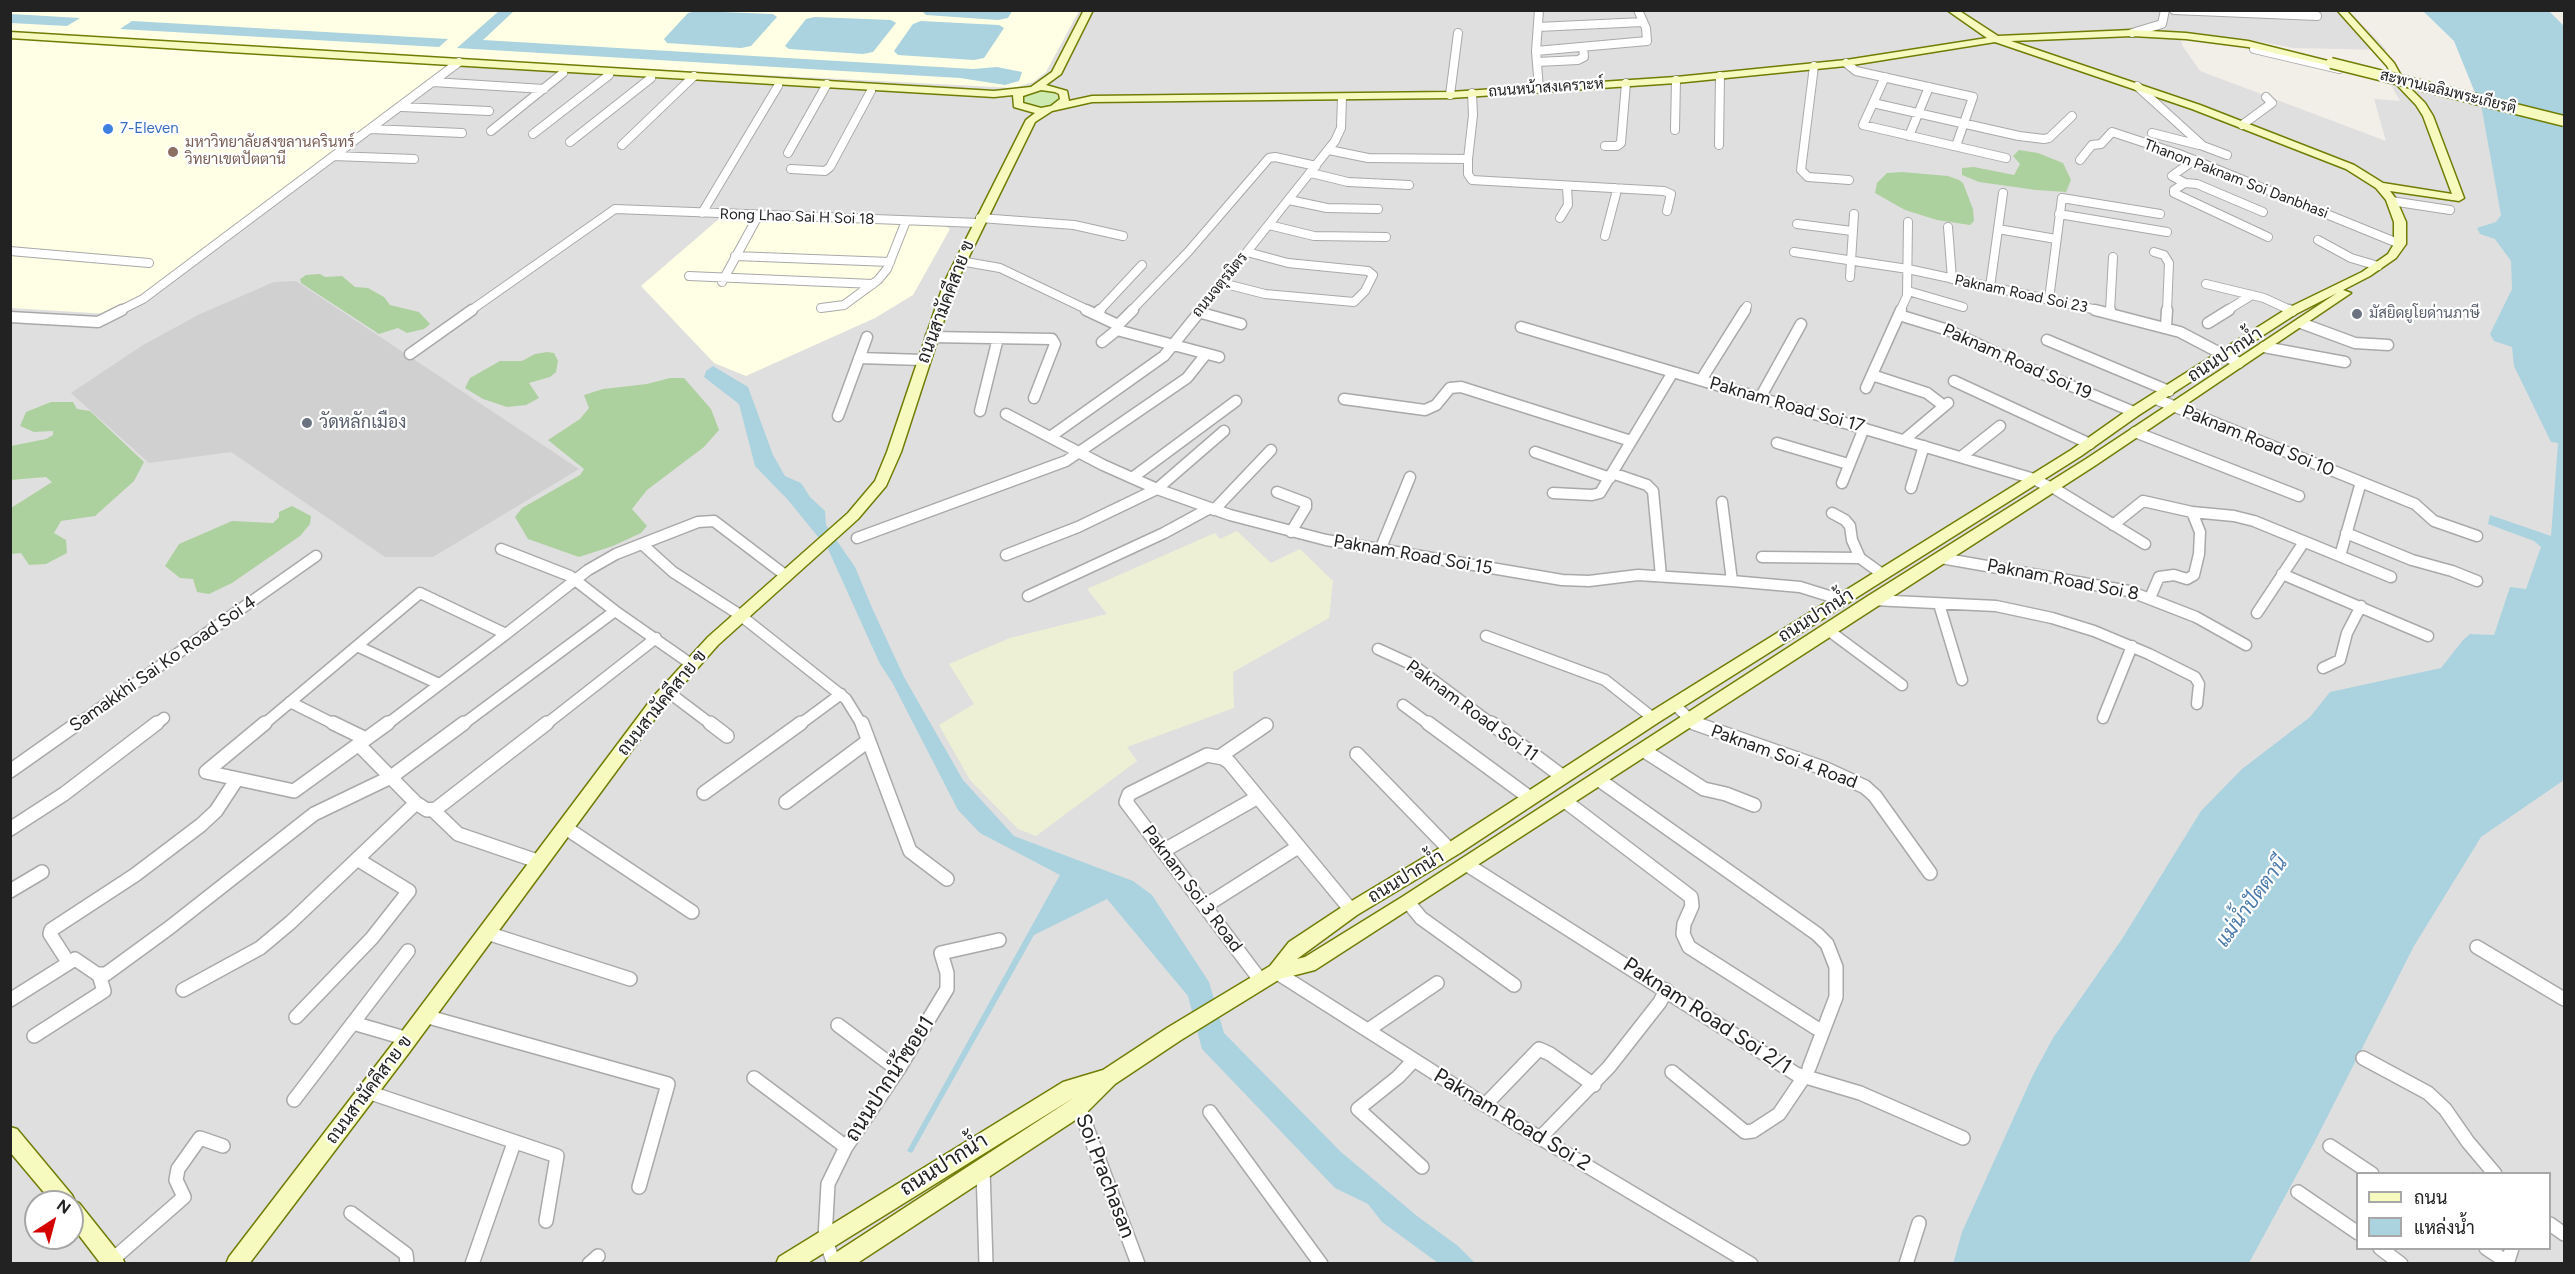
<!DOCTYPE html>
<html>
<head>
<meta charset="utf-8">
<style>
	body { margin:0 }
	#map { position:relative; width:2575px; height:1274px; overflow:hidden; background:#f2efe9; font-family:Figtree,Sarabun,sans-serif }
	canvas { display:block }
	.frame { position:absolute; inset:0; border:12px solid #222; pointer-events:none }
	.legend { position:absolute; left:2356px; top:1172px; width:195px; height:78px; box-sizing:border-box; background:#fff; border:2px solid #a7a7a7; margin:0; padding:8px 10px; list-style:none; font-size:18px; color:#222 }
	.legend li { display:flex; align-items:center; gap:12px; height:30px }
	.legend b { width:30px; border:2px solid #a7a7a7 }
	.north { position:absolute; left:24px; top:1190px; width:60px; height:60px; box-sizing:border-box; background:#fff; border:2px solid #a7a7a7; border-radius:50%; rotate:36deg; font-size:16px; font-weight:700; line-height:24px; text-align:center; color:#222 }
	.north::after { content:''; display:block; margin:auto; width:21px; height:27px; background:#d40000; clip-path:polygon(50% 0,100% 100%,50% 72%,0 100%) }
</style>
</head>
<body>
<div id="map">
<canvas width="2575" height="1274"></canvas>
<div class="frame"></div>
<ul class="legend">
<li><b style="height:8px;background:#f7fabf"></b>ถนน</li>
<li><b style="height:16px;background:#aad3df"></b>แหล่งน้ำ</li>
</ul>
<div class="north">N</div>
</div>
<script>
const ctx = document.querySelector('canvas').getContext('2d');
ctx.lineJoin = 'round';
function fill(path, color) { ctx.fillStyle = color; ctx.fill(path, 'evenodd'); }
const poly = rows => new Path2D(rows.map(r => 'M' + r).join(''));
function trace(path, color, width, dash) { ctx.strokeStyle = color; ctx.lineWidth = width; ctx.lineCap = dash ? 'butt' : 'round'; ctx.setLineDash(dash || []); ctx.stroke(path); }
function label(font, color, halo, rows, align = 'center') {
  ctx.font = font + ' Figtree,Sarabun,sans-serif'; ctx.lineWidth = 4.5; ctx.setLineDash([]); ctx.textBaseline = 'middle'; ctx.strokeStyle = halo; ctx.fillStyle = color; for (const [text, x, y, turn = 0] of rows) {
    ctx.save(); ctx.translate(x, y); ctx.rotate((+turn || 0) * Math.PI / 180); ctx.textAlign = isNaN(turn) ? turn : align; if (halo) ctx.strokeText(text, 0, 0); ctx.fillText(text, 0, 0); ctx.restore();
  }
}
fill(poly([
	[10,11,2349,11,2387,50,2293,48,2246,39,2180,33,2182,45,2200,71,2386,141,2374,99,2400,101,2391,85,2564,127,2564,1263,11,1263],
	[2358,1174,2550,1174,2550,1248,2358,1248],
	[36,1202,72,1202,72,1238,36,1238]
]), '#e0dfdf');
fill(poly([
	[10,11,1079,11,1046,72,1033,82,1014,88,457,59,174,272,136,299,109,314,11,308],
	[720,218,945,226,950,229,913,295,875,318,746,376,714,363,641,286]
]), '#ffffe5');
fill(poly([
	[296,281,579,469,433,557,385,557,231,452,149,463,71,393,143,345,200,314,274,282]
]), '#d0d0d0');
fill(poly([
	[1237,531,1271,563,1300,549,1333,581,1329,618,1233,672,1234,708,1127,747,1137,761,1036,836,1018,829,970,780,939,725,974,704,949,664,1010,638,1107,614,1087,589,1215,533,1220,539]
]), '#eef0d5');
fill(poly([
	[1036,90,1053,91,1060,99,1045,108,1024,104,1022,101,1025,95]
]), '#cdebb0');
fill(poly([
	[2019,150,2038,153,2063,163,2071,180,2066,192,2036,190,1979,182,1962,175,1962,168,1974,167,2014,175,2020,164,2013,156],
	[1902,172,1948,176,1959,180,1963,183,1973,209,1974,221,1970,225,1937,220,1905,210,1875,193,1877,183,1887,173],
	[320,274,325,277,342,276,355,287,368,288,384,297,390,305,419,312,430,324,424,329,407,333,398,328,379,334,301,283,300,279,306,275],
	[547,352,554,353,558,361,556,372,550,377,529,383,539,398,526,405,507,407,483,399,465,388,470,378,500,361,522,361,535,354],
	[670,378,684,378,711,409,719,430,704,447,647,490,632,509,647,526,641,533,613,546,579,557,528,539,515,517,522,508,580,475,584,469,548,440,580,419,589,408,584,395,603,389,647,384],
	[51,402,73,402,77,409,90,411,144,462,134,481,95,516,61,521,54,533,66,540,67,553,46,564,29,565,21,553,11,554,11,508,52,482,46,477,11,480,11,446,46,439,53,435,53,431,34,432,20,426,26,412],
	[292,506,311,516,310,524,300,536,232,583,209,594,197,592,193,579,180,578,165,566,179,544,232,521,273,523,279,517,279,512]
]), '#add19e');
fill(poly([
	[515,10,483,40,973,69,997,67,1022,72,1019,81,1005,85,960,78,457,48,499,11],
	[696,11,773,14,777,17,751,46,741,48,667,43,664,39,688,13],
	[922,11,922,10,1012,11,1008,18,998,20,926,15],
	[2423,11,2549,11,2564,26,2564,780,2481,837,2414,946,2315,1141,2249,1263,1953,1264,1962,1232,2033,1075,2053,1038,2122,939,2201,811,2242,769,2310,717,2330,692,2441,668,2463,640,2470,634,2494,635,2510,587,2526,589,2541,547,2534,541,2488,524,2490,515,2551,536,2558,443,2551,442,2514,366,2512,347,2494,341,2490,334,2512,289,2511,261,2495,239,2480,234,2477,228,2496,222,2501,215,2482,110,2454,41],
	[11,14,80,18,67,26,11,23],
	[815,17,891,20,896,23,873,52,863,54,789,49,785,46,806,19],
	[132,21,448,39,439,47,120,29],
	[921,21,999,25,1004,28,984,58,974,60,898,55,894,51,913,24],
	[713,366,748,387,773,455,785,476,801,483,810,497,825,511,826,525,855,567,873,610,904,677,963,780,1014,836,1133,881,1152,895,1209,982,1224,1033,1341,1152,1417,1216,1458,1246,1475,1263,1438,1263,1382,1222,1368,1204,1335,1188,1202,1049,1188,996,1107,899,1034,935,912,1153,907,1151,1060,875,980,833,958,810,892,682,880,664,828,549,788,500,755,466,739,404,704,377,706,371]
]), '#aad3df');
const streetFar2 = poly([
	[1539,10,1536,51,1539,89],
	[2174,10,2317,16],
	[1538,27,1643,22],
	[2132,33,2162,24,2165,10],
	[2254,49,2339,69],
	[1536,51,1647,41,1646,28,1638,10],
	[1537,62,1578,60,1584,57,1583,47],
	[1846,63,1856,71,1973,97,1956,146],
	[1814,66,1801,170,1808,177,1849,180],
	[1885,77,1863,125,2006,158],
	[433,82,544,89],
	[2137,86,2203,146,2227,155],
	[1472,93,1473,115,1468,159,1468,174,1472,180,1664,191,1671,194,1667,211],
	[1450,95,1458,33],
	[1873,103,2019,136,2044,139,2049,138,2072,116],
	[402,107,489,111],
	[2242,125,2272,103,2266,97],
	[371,129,462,133],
	[1675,130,1676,80],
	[491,131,563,73],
	[2152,133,2199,145],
	[533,134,609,75],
	[1909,136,1929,87],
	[570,142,651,78],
	[622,145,694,76],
	[1719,145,1720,76],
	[1605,146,1617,146,1621,143,1626,83],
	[1329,150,1368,158,1468,159],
	[788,153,827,84],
	[334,156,414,159],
	[2080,160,2092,145,2101,144,2112,132,2179,154,2400,244],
	[2194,160,2172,176,2185,183,2174,190,2174,193,2268,237],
	[791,169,825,171,830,167,871,91],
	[1311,173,1348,182,1409,185],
	[2185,183,2197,184,2263,212],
	[1289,200,1327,208,1378,209],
	[2391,201,2450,210],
	[702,213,778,86],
	[2059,214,2167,232],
	[980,218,1074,225,1123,236],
	[1560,218,1568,205,1567,186],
	[1797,224,1852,231],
	[1269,225,1314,236,1386,237],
	[1948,227,1952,279],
	[1998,229,2056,239],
	[1605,236,1616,194,1615,188],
	[2318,240,2351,258,2378,266],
	[10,251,149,263],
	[1794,252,1908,269,2102,311],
	[2154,252,2164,255,2169,263,2167,311],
	[735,256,890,262],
	[960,261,1000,268,1090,311],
	[689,276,873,284],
	[1850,277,1854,214],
	[722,282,758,216],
	[1222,283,1265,294,1354,302,1365,291,1373,275,1368,271,1288,263,1247,252],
	[2206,284,2264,298,2292,311],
	[1990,287,2003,193],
	[1908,291,1963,307],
	[2049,299,2062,198,2160,214],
	[821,308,844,305,878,280,887,269,906,221],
	[119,311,143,299,459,62],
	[470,311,615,209,978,223],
	[1099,311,1142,265],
	[1131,311,1188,252,1269,158,1275,157,1316,166],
	[1200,311,1335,141,1341,128,1342,98],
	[1744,311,1747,306],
	[1900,311,1907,296,1908,222],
	[2110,311,2113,257],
	[2226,311,2252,295]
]);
const streetFar1 = poly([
	[1086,310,1118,325,1117,330,1102,342],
	[2095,310,2180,332,2239,363],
	[2289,310,2292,311],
	[1198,312,1241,324],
	[2110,313,2110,310],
	[1096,314,1100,310],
	[1899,315,1948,330,2026,367,2134,412],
	[10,317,98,322,122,310],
	[2208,323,2229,310],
	[2301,323,2355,343,2388,345],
	[1118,325,1133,310],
	[1521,327,2034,479,2051,488],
	[2166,327,2167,310],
	[1117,330,1219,357],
	[930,337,1052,339,1055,344,1034,398],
	[2047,340,2169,391],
	[2264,347,2345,362],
	[410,354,472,310],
	[859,358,923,360],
	[1872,375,1927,393,1944,406],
	[1701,380,1745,310],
	[1954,381,2090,444],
	[1866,388,1901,310],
	[1760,398,1801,324],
	[1344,399,1425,410,1436,405,1450,388,1461,387,1631,441],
	[2156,399,2415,504,2434,521,2477,536],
	[980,411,998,338],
	[1006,414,1103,465,1157,489,1230,515,1326,540,1562,580,1589,581,1638,575,1732,581,1800,587,1842,600],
	[838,416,867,337],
	[2135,432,2299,496],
	[1050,437,1164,356,1201,310],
	[1904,440,1948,403],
	[1777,443,1848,464],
	[1535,452,1610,478],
	[1961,457,2000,426],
	[1612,473,1647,485,1653,491,1661,576],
	[1132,478,1236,401],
	[1842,483,1864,428],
	[2052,487,2145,544],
	[1911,488,1924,446],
	[1277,492,1306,503,1306,507,1291,532],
	[1553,493,1592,495,1600,493,1673,372],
	[1722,502,1732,581],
	[1214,510,1271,450],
	[1832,513,1845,520,1850,526,1852,540,1860,558,1882,574],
	[2113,525,2143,501,2192,512,2234,516,2254,521,2391,577],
	[2346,533,2412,560,2452,571,2477,581],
	[857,538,1066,461,1187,378,1206,354],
	[642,544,673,572,740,615,846,699,862,725],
	[501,549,570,576,615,611,691,664],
	[1380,550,1410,477],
	[1006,555,1078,527,1157,489,1224,431],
	[2340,556,2361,482],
	[1762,557,1860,558],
	[1941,558,2129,591,2196,617,2246,645],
	[2282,574,2428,636],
	[1028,596,1164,533,1210,508],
	[2150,598,2159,577,2174,575,2187,579,2194,575,2199,554,2200,532,2192,512],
	[1873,600,1996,606,2052,618,2094,631,2149,654,2195,677,2199,684,2197,704],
	[1939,604,1962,680],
	[2257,613,2304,542],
	[1828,630,1902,685],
	[506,634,588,570,616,554,698,522,714,521,785,575],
	[1486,636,1605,680,1653,718],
	[357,646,439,684],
	[1378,649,1413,665,1493,725],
	[2323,668,2340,660,2347,633,2361,606],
	[667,691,712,725],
	[290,702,336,725],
	[1403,705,1430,725],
	[1675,705,1696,725],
	[2103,718,2132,646],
	[76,725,316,556],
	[155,725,164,718],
	[263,725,420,593,506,634],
	[386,725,506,634],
	[462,725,615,611],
	[545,725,656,638],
	[799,725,841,694]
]);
const street = poly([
	[265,723,206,772,294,791,388,723],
	[333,723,366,739],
	[710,723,727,736],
	[862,723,910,851,947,879],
	[1428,723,1530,798],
	[1491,723,1563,777],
	[1694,723,1826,769,1865,787,1875,796,1930,873],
	[359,745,416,803,427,810,436,809,547,723],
	[1643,750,1704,789,1726,794,1754,805],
	[1357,754,1450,850],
	[1219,757,1266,725],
	[10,771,78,723],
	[1598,779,1817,934,1827,944,1836,967,1836,997,1809,1068],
	[704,793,801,723],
	[1565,801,1691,897,1692,906,1684,924,1683,934,1689,947,1816,1028],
	[786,802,868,741],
	[433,810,458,834,540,862],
	[566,828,692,912],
	[10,829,64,794,157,723],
	[1163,851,1258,797],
	[1466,864,1796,1074,1860,1093,1963,1138],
	[10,891,42,872],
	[1408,902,1421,918,1514,985],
	[1205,906,1298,847],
	[487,933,630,979],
	[2477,947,2564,999],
	[68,962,50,934,51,930,135,875,201,825,216,811,237,779],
	[1276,972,1485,1105,1751,1264],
	[1261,981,1126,802,1129,794,1207,755,1223,758,1229,762,1351,910],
	[183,990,260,948,291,922,416,803],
	[10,1000,75,959,97,974,106,974,169,928,314,814,391,777,464,723],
	[425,1016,668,1084,639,1187],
	[296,1017,372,938,409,891,357,859],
	[353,1023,408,1039],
	[838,1025,898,1070],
	[1368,1030,1437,983],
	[34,1036,104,991,99,975],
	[2363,1058,2428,1093,2445,1109,2468,1142,2495,1174],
	[1414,1060,1398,1077,1358,1109,1422,1167],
	[1672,1072,1745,1132,1753,1131,1779,1114,1804,1077],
	[754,1078,846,1147],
	[368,1092,557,1156,546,1221],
	[294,1100,408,951],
	[1078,1104,1138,1264],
	[1485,1105,1539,1049,1550,1054,1594,1085],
	[1210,1112,1321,1264],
	[1540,1138,1609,1067,1660,1002,1666,990],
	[2330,1146,2372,1174],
	[983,1169,986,1264],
	[2298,1192,2358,1233],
	[351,1213,406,1254,407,1264],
	[2550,1224,2564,1234],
	[2380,1248,2401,1264],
	[2486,1248,2507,1262],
	[112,1260,184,1197,176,1180,178,1169,200,1138,223,1146],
	[472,1264,514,1143],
	[589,1264,598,1256],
	[834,1264,825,1238,828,1184,846,1147,898,1070,947,989,947,973,941,953,999,940],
	[1906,1264,1919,1223],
	[2507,1264,2512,1248]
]);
const secondary = poly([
	[1084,10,1093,10,1061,74,1046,85,1067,91,1069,101,1092,96,1450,92,1676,77,1846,60,1987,38,1947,10,1958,10,1998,36,2132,30,2186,33,2248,41,2336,63,2331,66,2248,47,2186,39,2132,36,2011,41,2200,105,2354,165,2383,183,2452,194,2423,116,2416,105,2398,86,2387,66,2337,10,2346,10,2394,63,2405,83,2425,103,2433,116,2464,198,2459,201,2390,191,2396,199,2406,222,2406,244,2396,258,2370,276,2343,290,2351,293,2096,465,1315,970,1280,979,1181,1040,1115,1084,1086,1113,856,1264,826,1264,829,1257,1075,1097,806,1264,776,1264,779,1257,1063,1082,1103,1070,1167,1028,1270,966,1289,942,1345,905,1448,843,1647,714,2071,450,2129,409,2288,308,2362,272,2388,254,2394,244,2394,222,2386,200,2376,188,2346,169,2192,109,1995,42,1846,66,1676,83,1450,98,1092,102,1052,111,1035,122,956,283,901,452,886,486,858,519,718,645,665,705,408,1054,249,1264,226,1264,229,1257,394,1042,653,697,708,637,848,513,875,481,887,452,944,283,1026,120,1035,113,1014,107,1013,95,994,97,230,52,10,38,10,32,994,91,1031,87,1052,72,1084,10],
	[1041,90,1055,92,1059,94,1060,99,1051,106,1041,108,1023,103,1023,96,1041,90],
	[2337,293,2086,459,1868,596,1402,897,1305,957,1297,959,1357,915,1460,853,1659,722,2081,456,2139,415,2296,314,2337,293],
	[10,1127,17,1129,72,1195,75,1201,79,1203,122,1257,125,1264,101,1264,72,1226,72,1202,52,1202,10,1152,10,1127]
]);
trace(streetFar2, '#a9a9a9', 10);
trace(streetFar1, '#a9a9a9', 13);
trace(street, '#a9a9a9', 16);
trace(secondary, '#707d05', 3);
trace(streetFar2, '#fff', 8);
trace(streetFar1, '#fff', 10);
trace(street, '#fff', 13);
fill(secondary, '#f7fabf');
const secondaryBridge = poly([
	[2331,63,2564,121]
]);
trace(secondaryBridge, '#707d05', 13, []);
trace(secondaryBridge, '#f7fabf', 10);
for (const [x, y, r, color] of [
	[108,129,6,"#3f7fe0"],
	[173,152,6,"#8d6e63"],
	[2357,314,6,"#6b7280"],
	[307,423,6,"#6b7280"]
]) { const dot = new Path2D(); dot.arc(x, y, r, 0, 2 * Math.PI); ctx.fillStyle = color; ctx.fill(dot); trace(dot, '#fff', 2); }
label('15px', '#222', '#fff', [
	["ถนนหน้าสงเคราะห์",1546,88,-4],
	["สะพานเฉลิมพระเกียรติ",2448,92,14],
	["Thanon Paknam Soi Danbhasi",2236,179,21],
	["Rong Lhao Sai H Soi 18",797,217,2],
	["ถนนจตุรมิตร",1220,285,-51],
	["Paknam Road Soi 23",2021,294,12]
]);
label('15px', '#366cbe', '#fff', [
	["7-Eleven",120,129]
], 'left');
label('15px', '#785e54', '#fff', [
	["มหาวิทยาลัยสงขลานครินทร์",185,143],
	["วิทยาเขตปัตตานี",185,160]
], 'left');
label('15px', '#5b616d', '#fff', [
	["มัสยิดยูโยด่านภาษี",2369,314]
], 'left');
label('18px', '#222', '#fff', [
	["ถนนสามัคคีสาย ข",946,302,-69],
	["ถนนปากน้ำ",2225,355,-33],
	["Paknam Road Soi 19",2017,362,24],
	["Paknam Road Soi 17",1787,405,16],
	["Paknam Road Soi 10",2258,441,22],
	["Paknam Road Soi 15",1413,555,10],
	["Paknam Road Soi 8",2063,580,11],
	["ถนนปากน้ำ",1816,616,-32],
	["Samakkhi Sai Ko Road Soi 4",163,664,-35],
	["ถนนสามัคคีสาย ข",662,703,-51],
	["Paknam Road Soi 11",1472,711,36],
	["Paknam Soi 4 Road",1784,757,20],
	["ถนนปากน้ำ",1406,877,-31],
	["Paknam Soi 3 Road",1192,889,53],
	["ถนนสามัคคีสาย ข",369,1090,-53]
]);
label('18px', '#5b616d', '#fff', [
	["วัดหลักเมือง",319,423]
], 'left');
label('italic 20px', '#4a7aab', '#fff', [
	["แม่น้ำปัตตานี",2252,902,-54]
]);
label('21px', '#222', '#fff', [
	["Paknam Road Soi 2/1",1707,1016,33],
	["ถนนปากนำ้ซอย1",890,1079,-57],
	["Paknam Road Soi 2",1512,1120,31],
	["ถนนปากน้ำ",944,1165,-32],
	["Soi Prachasan",1105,1176,69]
]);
</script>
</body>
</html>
